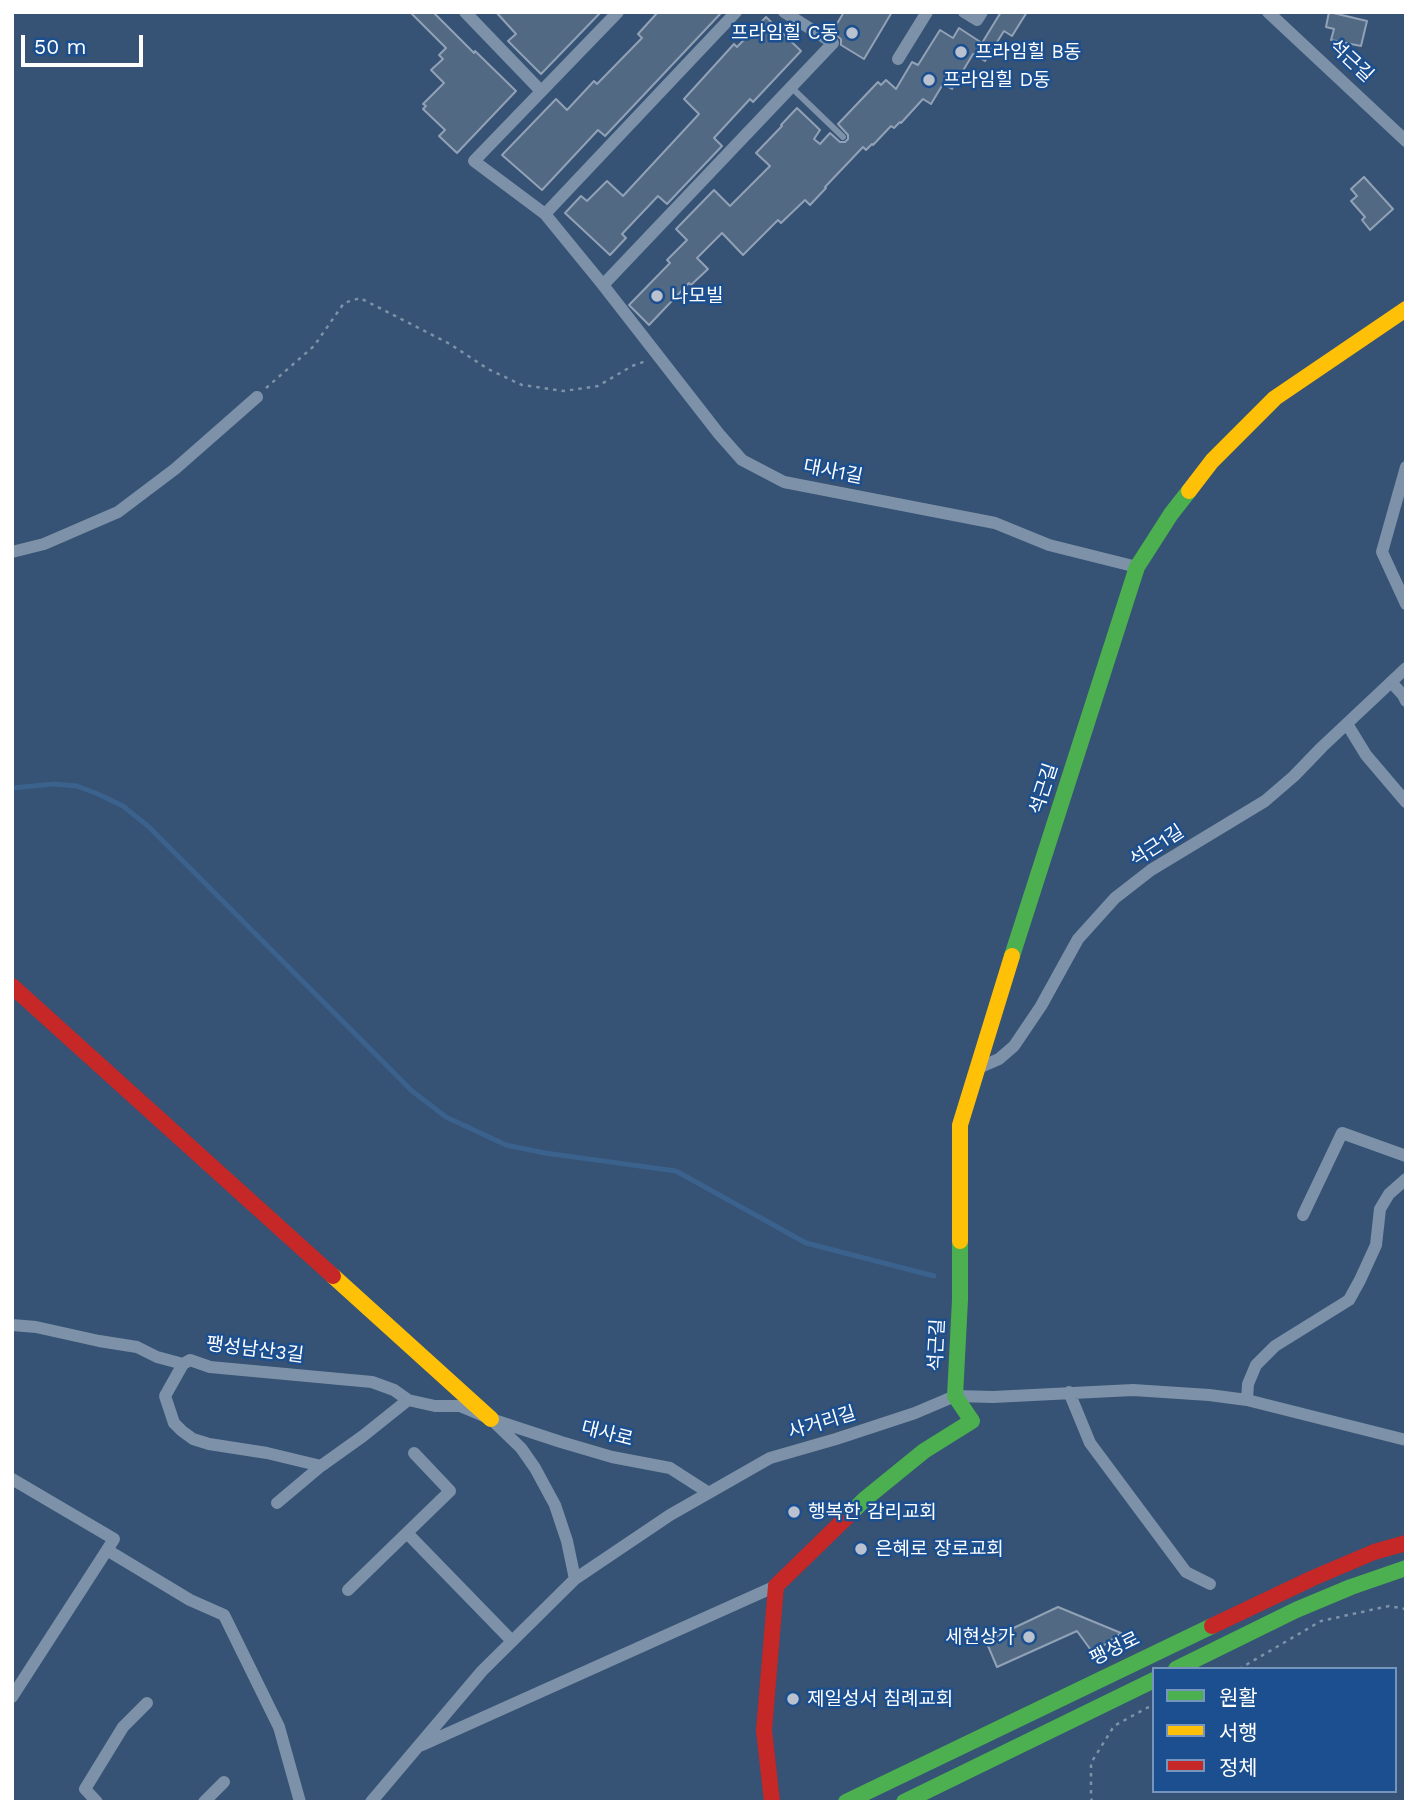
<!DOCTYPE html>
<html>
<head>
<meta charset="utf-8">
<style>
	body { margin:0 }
	#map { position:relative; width:1418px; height:1814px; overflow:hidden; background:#365274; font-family:"Work Sans","Noto Sans KR",sans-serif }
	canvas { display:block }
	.frame { position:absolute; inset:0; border:14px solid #fff; pointer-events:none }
	.legend { position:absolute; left:1152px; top:1667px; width:245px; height:126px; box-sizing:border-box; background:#1b4f8f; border:2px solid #7695bc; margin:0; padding:9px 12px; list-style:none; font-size:21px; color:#fff }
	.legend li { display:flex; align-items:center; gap:14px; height:35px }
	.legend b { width:35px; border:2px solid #7695bc }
	.scale { position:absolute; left:21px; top:35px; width:122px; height:32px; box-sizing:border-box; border:4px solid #fff; border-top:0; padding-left:9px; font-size:21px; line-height:24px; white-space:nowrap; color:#fff; -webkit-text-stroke:5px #1b4f8f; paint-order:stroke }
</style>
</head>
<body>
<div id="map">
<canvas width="1418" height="1814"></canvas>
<div class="frame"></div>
<ul class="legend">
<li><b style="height:9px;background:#4caf50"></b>원활</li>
<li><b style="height:9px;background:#ffc107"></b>서행</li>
<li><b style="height:9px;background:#c62828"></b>정체</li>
</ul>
<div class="scale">50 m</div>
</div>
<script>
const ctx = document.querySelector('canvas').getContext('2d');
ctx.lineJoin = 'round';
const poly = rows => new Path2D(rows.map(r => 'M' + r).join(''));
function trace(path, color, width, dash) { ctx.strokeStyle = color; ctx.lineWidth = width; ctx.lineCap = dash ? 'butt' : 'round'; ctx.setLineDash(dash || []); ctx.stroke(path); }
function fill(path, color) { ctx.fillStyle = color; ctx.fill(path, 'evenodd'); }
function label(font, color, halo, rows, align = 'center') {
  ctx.font = font + ' "Work Sans","Noto Sans KR",sans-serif'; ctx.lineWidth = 5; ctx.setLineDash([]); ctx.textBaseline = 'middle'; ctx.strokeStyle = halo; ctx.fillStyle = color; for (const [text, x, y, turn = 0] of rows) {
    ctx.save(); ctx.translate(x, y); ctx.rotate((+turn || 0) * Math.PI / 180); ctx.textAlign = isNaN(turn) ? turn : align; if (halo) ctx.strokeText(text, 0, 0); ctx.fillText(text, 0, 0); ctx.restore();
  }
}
trace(poly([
	[12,788,54,784,77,786,98,794,123,806,149,827,412,1091,446,1117,506,1145,545,1153,676,1171,806,1243,934,1276]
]), '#3b618d', 5);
const building = poly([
	[410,12,433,12,474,53,475,51,516,91,457,153,439,136,445,130,423,109,426,106,423,104,444,83,431,70,443,59,439,55,446,48,410,12],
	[496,12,601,12,541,74,508,41,516,34,496,12],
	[658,12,722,12,605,136,598,130,542,190,502,155,556,99,567,110,594,81,597,84,642,38,638,34,658,12],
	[844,12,892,12,864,59,841,45,841,39,832,32,844,12],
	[1001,12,1027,12,1012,36,1004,31,985,61,973,54,952,89,943,84,931,104,923,99,901,123,900,122,894,128,891,126,873,145,872,144,866,150,863,147,825,187,826,188,810,205,805,200,781,223,778,220,743,255,722,233,697,258,708,269,691,285,689,283,649,325,629,305,670,263,667,260,687,240,676,229,714,190,730,206,770,166,756,153,782,126,781,125,797,108,820,130,814,139,820,144,830,133,840,142,845,142,848,139,848,135,838,124,878,82,881,85,886,80,896,89,912,62,918,65,940,30,953,38,959,28,982,43,1001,12],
	[1329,12,1367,21,1361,46,1331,40,1334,29,1326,27,1329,12],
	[766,17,801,51,753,102,750,99,714,138,722,146,667,204,658,196,622,234,626,238,610,255,565,213,581,196,587,201,607,181,623,196,699,114,684,99,734,44,737,47,766,17],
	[1364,177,1393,209,1370,230,1362,220,1365,217,1351,201,1357,196,1351,189,1364,177],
	[1058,1607,1121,1633,1093,1653,1077,1631,997,1667,986,1641,1058,1607]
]);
fill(building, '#526984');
trace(building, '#92a2b6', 2);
trace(poly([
	[266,388,314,346,344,303,360,298,450,344,488,369,522,385,564,391,598,386,632,366,646,361],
	[1239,1669,1321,1621,1389,1606,1406,1609],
	[1092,1802,1091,1797,1091,1763,1114,1726,1154,1704]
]), '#7d92a8', 2.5, [3.5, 5]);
trace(poly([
	[792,88,843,137]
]), '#7d92a8', 6);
trace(poly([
	[465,12,541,91],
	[618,12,474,161,545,214,603,285,719,434,742,460,784,482,995,523,1049,545,1137,567],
	[964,12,977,20,982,12],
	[1268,12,1406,141],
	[898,59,927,12],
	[545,214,736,12],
	[603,285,833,43,784,12],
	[1406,467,1382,552,1406,604],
	[12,552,44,544,118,512,175,469,257,397],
	[1391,682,1403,695,1406,701],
	[1347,724,1366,755,1406,802],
	[976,1069,999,1059,1014,1046,1041,1006,1078,939,1115,898,1151,870,1265,801,1294,776,1322,747,1406,668],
	[1303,1215,1342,1133,1406,1156],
	[12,1325,36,1327,99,1341,137,1347,157,1357,183,1364,190,1360,210,1367,372,1382,394,1390,408,1400,435,1406,460,1406,491,1419,561,1442,612,1457,670,1468,709,1493],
	[183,1364,165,1396,174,1423,182,1431,193,1439,209,1444,267,1453,321,1466],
	[1069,1392,1090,1443,1186,1572,1210,1584],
	[1247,1400,1248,1384,1256,1365,1275,1346,1349,1300,1360,1280,1376,1245,1380,1209,1389,1194,1406,1179],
	[494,1422,521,1448,535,1468,555,1505,567,1541,575,1579],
	[12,1479,114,1539,107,1550],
	[277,1503,321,1466,363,1436,408,1400],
	[407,1533,512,1641],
	[348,1590,450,1491,414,1453],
	[12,1697,107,1550,190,1600,224,1615,279,1727,300,1802],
	[422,1745,776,1586],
	[97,1802,85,1789,123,1727,147,1703],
	[204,1802,224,1782],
	[371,1802,482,1671,575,1579,670,1515,770,1458,836,1439,915,1413,955,1396,993,1397,1133,1390,1209,1395,1247,1400,1406,1440]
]), '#7d92a8', 12);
trace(poly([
	[1012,956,1137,567,1171,514,1189,491],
	[850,1514,865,1499,924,1451,972,1421,955,1396,960,1300,960,1241],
	[1176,1669,1296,1610,1351,1587,1406,1568],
	[846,1802,1212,1626],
	[904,1802,1154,1680]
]), '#4caf50', 16);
trace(poly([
	[1189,491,1212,461,1275,398,1406,309],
	[960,1241,960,1125,1012,956],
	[333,1276,491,1419]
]), '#ffc107', 16);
trace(poly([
	[12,986,333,1276],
	[1212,1626,1313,1578,1374,1552,1406,1543],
	[772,1802,764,1730,776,1586,850,1514]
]), '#c62828', 16);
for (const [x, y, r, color] of [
	[852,33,7,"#b9c2ce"],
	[961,52,7,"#b9c2ce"],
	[929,80,7,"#b9c2ce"],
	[657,296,7,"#b9c2ce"],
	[794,1512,7,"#b9c2ce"],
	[861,1549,7,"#b9c2ce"],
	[1029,1637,7,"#b9c2ce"],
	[793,1699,7,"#b9c2ce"]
]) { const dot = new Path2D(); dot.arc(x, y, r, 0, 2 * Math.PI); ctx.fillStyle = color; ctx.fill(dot); trace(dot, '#1b4f8f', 2.5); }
label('19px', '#fff', '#1b4f8f', [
	["프라임힐 C동",838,33,"right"],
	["프라임힐 B동",975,52],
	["프라임힐 D동",943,80],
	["나모빌",671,296],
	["행복한 감리교회",808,1512],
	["은혜로 장로교회",875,1549],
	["세현상가",1015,1637,"right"],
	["제일성서 침례교회",807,1699]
], 'left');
label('19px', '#fff', '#1b4f8f', [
	["석근길",1351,61,43],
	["대사1길",833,472,11],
	["석근길",1044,789,-72],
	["석근1길",1157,846,-33],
	["석근길",937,1345,-87],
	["팽성남산3길",255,1350,7],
	["사거리길",822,1423,-17],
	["대사로",607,1434,14],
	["팽성로",1115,1649,-26]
]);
</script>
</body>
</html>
